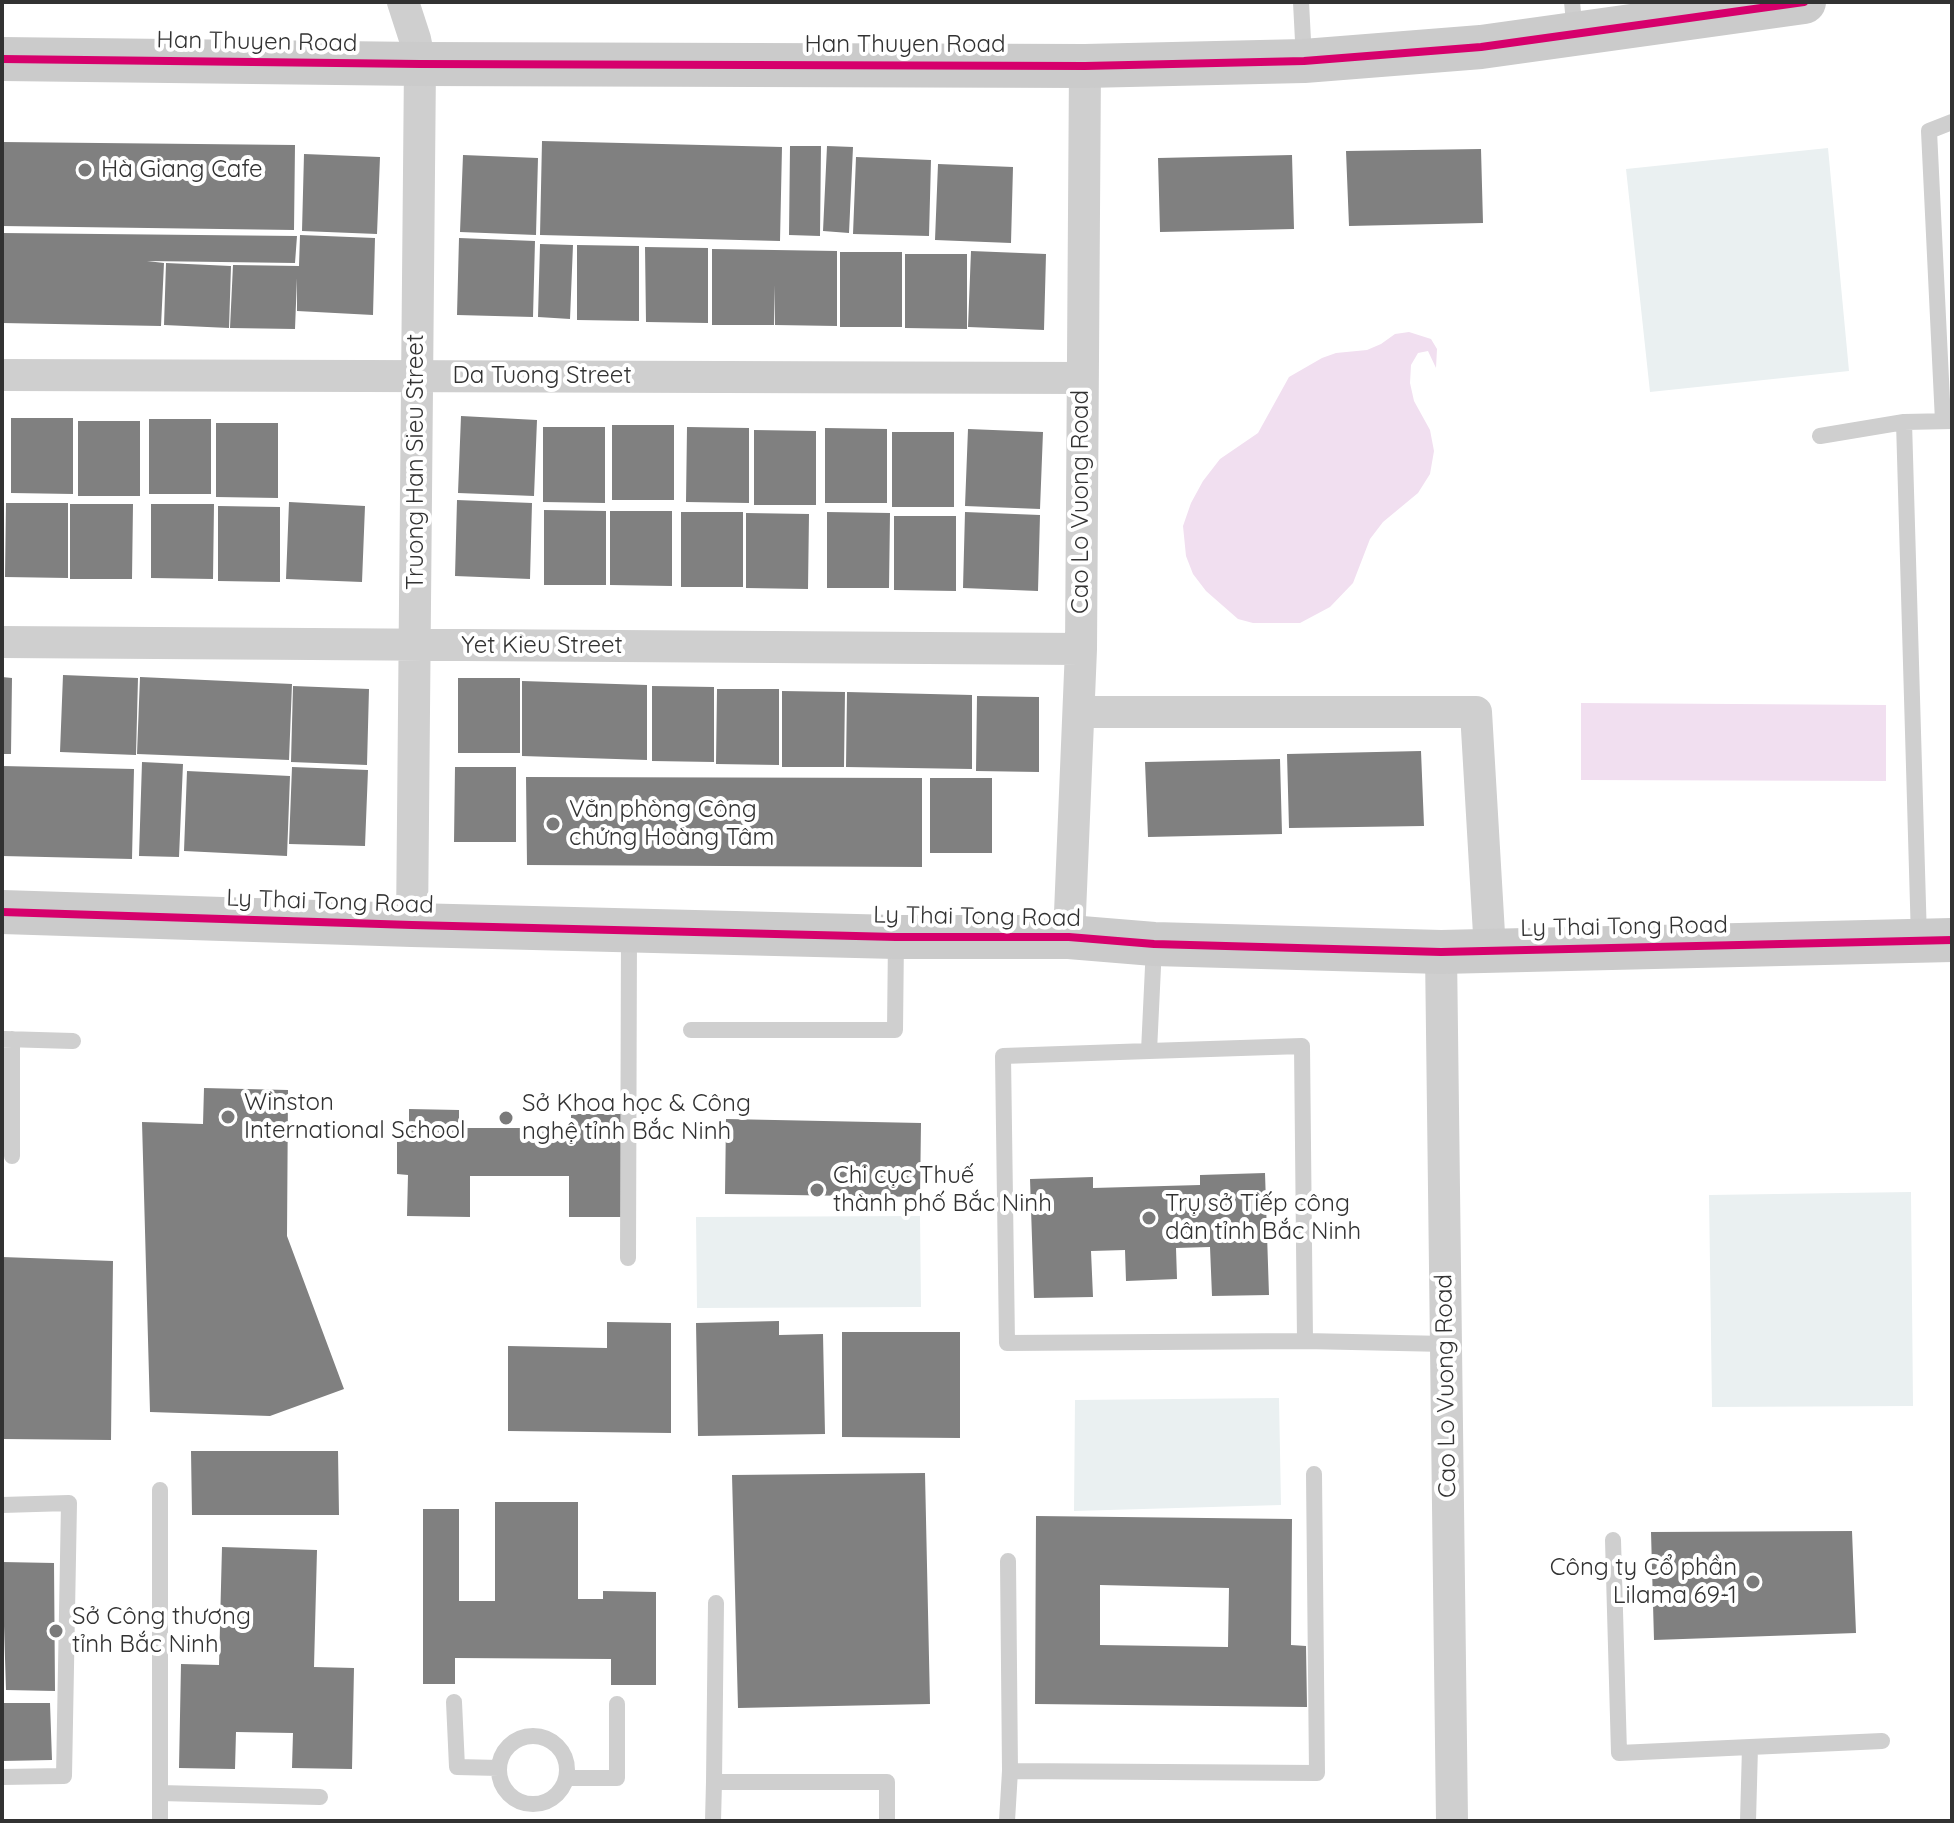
<!DOCTYPE html>
<html>
<head>
<meta charset="utf-8">
<style>
	body { margin:0 }
	#map { position:relative; width:1954px; height:1823px; overflow:hidden; background:#fff; font-family:Quicksand,sans-serif }
	canvas { display:block }
	.frame { position:absolute; inset:0; border:4px solid #323232; pointer-events:none }
</style>
</head>
<body>
<div id="map">
<canvas width="1954" height="1823"></canvas>
<div class="frame"></div>
</div>
<script>
const ctx = document.querySelector('canvas').getContext('2d');
ctx.lineJoin = 'round';
function fill(path, color) { ctx.fillStyle = color; ctx.fill(path, 'evenodd'); }
const poly = rows => new Path2D(rows.map(r => 'M' + r).join(''));
function trace(path, color, width, dash) { ctx.strokeStyle = color; ctx.lineWidth = width; ctx.lineCap = dash ? 'butt' : 'round'; ctx.setLineDash(dash || []); ctx.stroke(path); }
function label(font, color, halo, rows, align = 'center') {
  ctx.font = font + ' Quicksand,sans-serif'; ctx.lineWidth = 8; ctx.setLineDash([]); ctx.textBaseline = 'middle'; ctx.strokeStyle = halo; ctx.fillStyle = color; for (const [text, x, y, turn = 0] of rows) {
    ctx.save(); ctx.translate(x, y); ctx.rotate((+turn || 0) * Math.PI / 180); ctx.textAlign = isNaN(turn) ? turn : align; if (halo) ctx.strokeText(text, 0, 0); ctx.fillText(text, 0, 0); ctx.restore();
  }
}
fill(poly([
	[1828,148,1849,371,1650,392,1626,169],
	[1911,1192,1913,1406,1712,1407,1709,1195],
	[920,1216,921,1307,697,1308,696,1217],
	[1279,1398,1281,1505,1074,1511,1075,1400]
]), '#eaf0f1');
fill(poly([
	[1409,332,1431,339,1437,349,1436,368,1428,351,1418,353,1411,365,1410,383,1414,401,1430,430,1434,451,1430,474,1418,493,1383,522,1370,539,1353,583,1330,607,1300,623,1253,623,1238,619,1206,591,1193,574,1186,556,1183,526,1191,503,1203,481,1220,459,1258,433,1289,377,1322,358,1336,353,1367,350,1381,344,1395,334],
	[1581,703,1886,705,1886,781,1581,780]
]), '#f1dff0');
fill(poly([
	[542,141,782,147,780,241,540,235],
	[2,142,295,145,294,230,2,226],
	[790,146,821,146,820,236,789,235],
	[827,146,853,147,849,233,823,231],
	[1481,149,1483,223,1349,226,1346,151],
	[304,154,380,157,377,234,302,231],
	[463,155,538,158,536,235,460,232],
	[1292,155,1294,229,1160,232,1158,158],
	[856,157,931,160,929,236,853,234],
	[938,164,1013,167,1011,243,935,240],
	[2,233,297,236,295,263,147,261,164,263,161,326,2,323],
	[300,235,375,238,373,315,297,311,297,278,295,329,230,328,233,265,299,266],
	[459,238,535,241,533,317,457,315],
	[540,244,573,245,570,319,538,317],
	[577,245,639,246,639,321,577,320],
	[645,247,708,248,708,323,646,322],
	[712,249,837,251,837,326,775,325,775,285,774,325,712,325],
	[971,251,1046,254,1044,330,968,327],
	[840,252,902,252,902,327,840,327],
	[905,254,967,254,967,329,905,328],
	[166,263,231,266,229,328,164,325],
	[461,416,537,420,534,496,458,493],
	[11,418,73,418,73,494,11,493],
	[149,419,211,419,211,494,149,494],
	[78,421,140,421,140,496,78,496],
	[216,423,278,423,278,498,216,497],
	[612,425,674,425,674,500,612,500],
	[543,427,605,427,605,503,543,502],
	[687,427,749,428,749,503,686,502],
	[825,428,887,429,887,503,825,503],
	[968,429,1043,432,1040,509,965,506],
	[754,430,816,431,816,505,754,505],
	[892,432,954,432,954,507,892,507],
	[457,500,532,503,530,579,455,576],
	[289,502,365,506,362,582,286,579],
	[6,503,68,503,68,578,5,577],
	[70,504,133,504,132,579,70,579],
	[151,504,214,504,213,579,151,578],
	[218,506,280,507,280,582,218,581],
	[544,510,606,511,606,585,544,585],
	[610,511,672,511,672,586,610,585],
	[681,512,743,512,743,587,681,587],
	[827,512,890,513,889,588,827,588],
	[965,512,1040,515,1038,591,963,588],
	[746,513,809,514,808,589,746,588],
	[894,516,956,516,956,591,894,590],
	[63,675,138,678,136,755,60,752],
	[2,677,12,678,11,754,2,754],
	[140,677,292,684,289,760,137,754],
	[458,678,520,678,520,753,458,753],
	[522,681,647,685,647,760,522,756],
	[293,686,369,689,367,765,291,762],
	[652,686,714,687,714,762,652,761],
	[717,689,779,689,779,765,716,764],
	[782,691,845,692,844,767,782,767],
	[847,692,972,695,972,769,846,767],
	[977,696,1039,697,1039,772,976,771],
	[1421,751,1424,826,1289,828,1287,754],
	[1280,759,1282,834,1148,837,1145,762],
	[142,762,183,764,179,857,139,856],
	[2,766,134,769,132,859,2,856],
	[292,767,368,770,365,846,289,844],
	[455,767,516,767,516,842,454,842],
	[187,771,290,776,287,856,184,851],
	[526,777,922,778,922,867,527,865],
	[930,778,992,778,992,853,930,853],
	[204,1088,288,1090,287,1236,344,1389,270,1416,150,1412,142,1122,203,1124],
	[409,1109,459,1110,459,1128,571,1128,571,1114,623,1114,622,1217,569,1217,569,1176,470,1176,470,1217,407,1216,408,1175,397,1174,397,1135,409,1135],
	[726,1119,921,1123,920,1197,725,1194],
	[1265,1173,1269,1295,1212,1296,1210,1247,1176,1248,1177,1279,1126,1281,1125,1250,1091,1251,1093,1297,1034,1298,1030,1179,1093,1177,1093,1188,1200,1185,1200,1175],
	[2,1257,113,1261,111,1440,2,1439],
	[779,1321,779,1335,823,1334,825,1434,698,1436,696,1323],
	[607,1322,671,1323,671,1433,508,1431,508,1346,607,1348],
	[842,1332,960,1332,960,1438,842,1437],
	[191,1451,338,1451,339,1515,192,1515],
	[925,1473,930,1704,738,1708,732,1475],
	[495,1502,578,1502,578,1599,603,1599,603,1591,656,1592,656,1685,611,1685,611,1659,455,1658,455,1684,423,1684,423,1509,459,1509,459,1601,495,1601],
	[1036,1516,1292,1519,1291,1645,1306,1646,1307,1707,1035,1704],
	[1100,1585,1229,1588,1228,1647,1100,1645],
	[1852,1531,1856,1633,1654,1640,1651,1532],
	[222,1547,317,1550,314,1667,354,1668,352,1769,292,1768,293,1733,236,1732,235,1769,179,1768,181,1664,219,1665],
	[2,1562,54,1563,55,1691,6,1690],
	[2,1703,50,1703,52,1760,2,1761]
]), '#808080');
trace(poly([
	[1301,2,1304,60],
	[1572,2,1575,32],
	[1943,421,1929,131,1952,122],
	[1820,436,1904,422],
	[1919,939,1904,422,1952,421],
	[691,1030,895,1030,896,938],
	[4,1039,73,1041],
	[12,1039,12,1156],
	[1149,1051,1302,1046,1305,1341,1007,1343,1003,1056,1149,1051,1154,946],
	[628,1258,629,931],
	[1305,1341,1446,1344],
	[2,1505,69,1503,64,1776,2,1777],
	[1613,1540,1619,1753,1750,1747],
	[1008,1561,1010,1771],
	[454,1702,457,1767,499,1768],
	'499 1770a34 34 0 1 1 68 0a34 34 0 1 1-68 0Z',
	[566,1778,617,1778,617,1704],
	[714,1782,716,1603],
	[160,1793,320,1797],
	[160,1821,160,1490],
	[713,1821,714,1782,887,1782,887,1821],
	[1007,1821,1010,1771,1317,1773,1314,1474],
	[1748,1821,1750,1747,1882,1741]
]), '#cfcfcf', 16);
trace(poly([
	[403,2,415,39,420,64,412,925],
	[2,375,1082,378],
	[2,642,1081,649],
	[1079,712,1476,712,1490,951],
	[1069,937,1081,649,1085,66],
	[1441,952,1452,1821]
]), '#cfcfcf', 32);
trace(poly([
	[2,59,420,64,1085,66,1304,61,1481,47,1804,2],
	[2,912,412,925,896,937,1069,937,1154,944,1441,952,1952,940]
]), '#cbcbcb', 44);
trace(poly([
	[2,59,420,64,1085,66,1304,61,1481,47,1804,2],
	[2,912,412,925,896,937,1069,937,1154,944,1441,952,1952,940]
]), '#d6006c', 8);
for (const [x, y, r, color] of [
	[85,170,8,"#7a7a7a"],
	[553,824,8,"#7a7a7a"],
	[228,1117,8,"#7a7a7a"],
	[506,1118,8,"#7a7a7a"],
	[817,1190,8,"#7a7a7a"],
	[1149,1218,8,"#7a7a7a"],
	[1753,1582,8,"#7a7a7a"],
	[56,1631,8,"#7a7a7a"]
]) { const dot = new Path2D(); dot.arc(x, y, r, 0, 2 * Math.PI); ctx.fillStyle = color; ctx.fill(dot); trace(dot, '#fff', 3); }
label('24px', '#323232', '#fff', [
	["Han Thuyen Road",257,42,1],
	["Han Thuyen Road",905,45],
	["Da Tuong Street",542,376],
	["Truong Han Sieu Street",416,462,-90],
	["Cao Lo Vuong Road",1081,502,-90],
	["Yet Kieu Street",542,646],
	["Ly Thai Tong Road",330,902,2],
	["Ly Thai Tong Road",977,917,1],
	["Ly Thai Tong Road",1624,927,-1],
	["Cao Lo Vuong Road",1446,1386,-91]
]);
label('24px', '#323232', '#fff', [
	["Hà Giang Cafe",101,170],
	["Văn phòng Công",569,810],
	["chứng Hoàng Tâm",569,838],
	["Winston",244,1103],
	["International School",244,1131],
	["Sở Khoa học & Công",522,1104],
	["nghệ tỉnh Bắc Ninh",522,1132],
	["Chi cục Thuế",833,1176],
	["thành phố Bắc Ninh",833,1204],
	["Trụ sở Tiếp công",1165,1204],
	["dân tỉnh Bắc Ninh",1165,1232],
	["Công ty Cổ phần",1737,1568,"right"],
	["Lilama 69-1",1737,1596,"right"],
	["Sở Công thương",72,1617],
	["tỉnh Bắc Ninh",72,1645]
], 'left');
</script>
</body>
</html>
